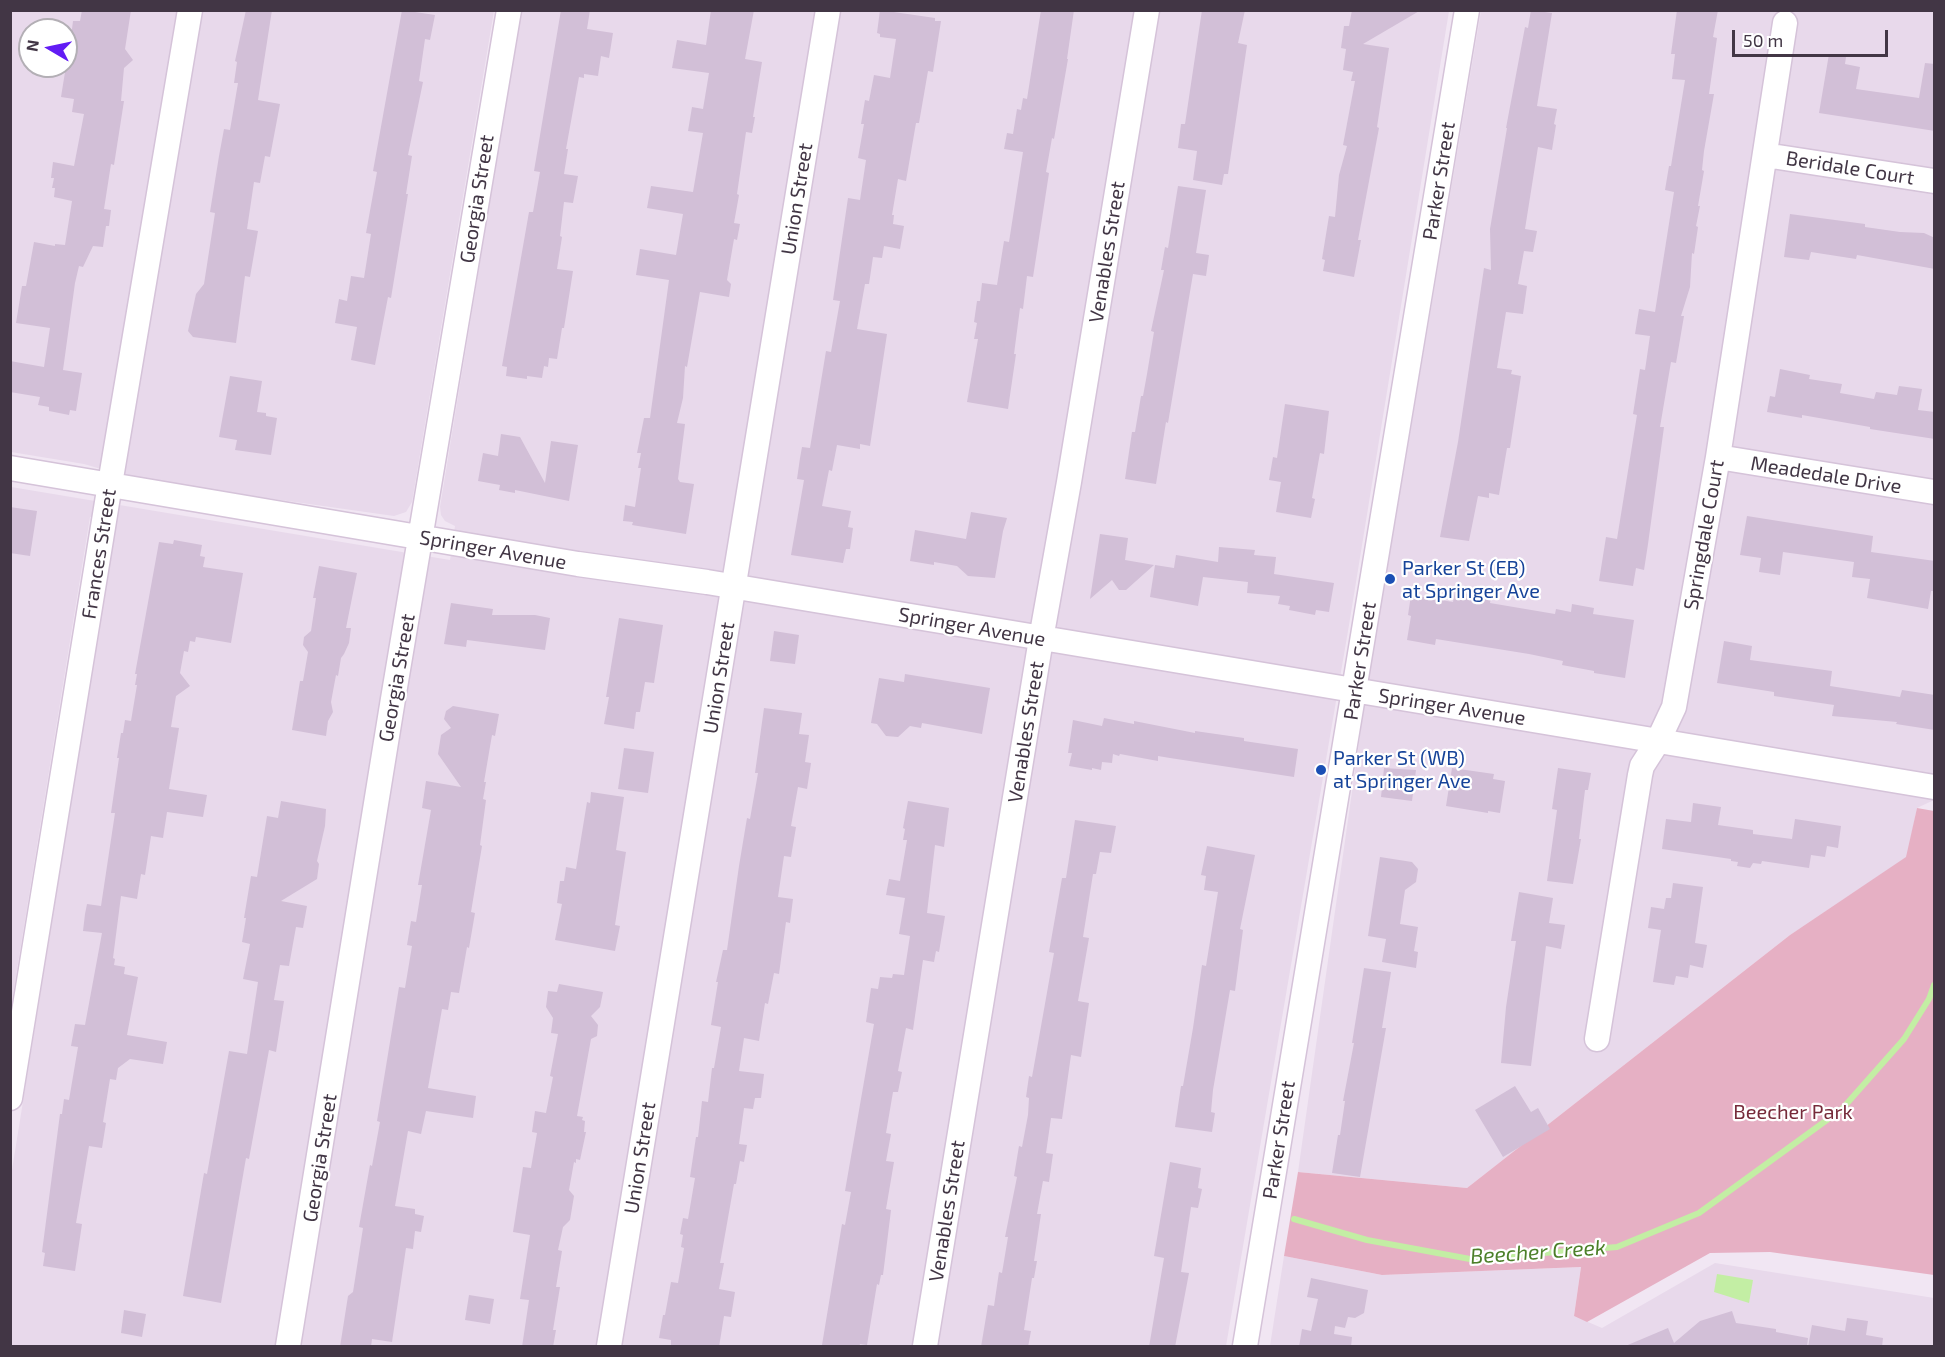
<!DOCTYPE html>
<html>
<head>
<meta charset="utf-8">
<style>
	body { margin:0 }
	#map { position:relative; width:1945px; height:1357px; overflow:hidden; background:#f1e6f3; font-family:"Exo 2",sans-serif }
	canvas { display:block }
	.frame { position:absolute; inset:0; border:12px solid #423645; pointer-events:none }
	.north { position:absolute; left:18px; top:18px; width:60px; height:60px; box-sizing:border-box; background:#fff; border:2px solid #b3afb5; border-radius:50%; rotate:279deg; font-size:16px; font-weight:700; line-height:24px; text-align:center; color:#423645 }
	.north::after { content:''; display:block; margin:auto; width:21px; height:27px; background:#621cf4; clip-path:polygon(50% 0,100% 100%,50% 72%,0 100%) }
	.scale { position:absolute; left:1732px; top:30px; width:156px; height:27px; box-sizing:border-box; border:3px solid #423645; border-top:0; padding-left:8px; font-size:18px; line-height:21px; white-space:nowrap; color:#423645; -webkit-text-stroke:4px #fff; paint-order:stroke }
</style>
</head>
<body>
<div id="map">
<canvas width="1945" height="1357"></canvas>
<div class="frame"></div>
<div class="north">N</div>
<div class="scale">50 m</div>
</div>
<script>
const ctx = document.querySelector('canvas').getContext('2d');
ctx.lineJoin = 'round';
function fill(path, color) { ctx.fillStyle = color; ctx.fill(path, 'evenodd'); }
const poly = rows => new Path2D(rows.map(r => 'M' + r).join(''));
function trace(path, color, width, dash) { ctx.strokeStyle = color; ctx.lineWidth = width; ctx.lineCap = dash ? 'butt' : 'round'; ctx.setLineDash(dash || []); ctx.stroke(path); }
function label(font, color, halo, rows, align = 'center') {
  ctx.font = font + ' "Exo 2",sans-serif'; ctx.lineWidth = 4.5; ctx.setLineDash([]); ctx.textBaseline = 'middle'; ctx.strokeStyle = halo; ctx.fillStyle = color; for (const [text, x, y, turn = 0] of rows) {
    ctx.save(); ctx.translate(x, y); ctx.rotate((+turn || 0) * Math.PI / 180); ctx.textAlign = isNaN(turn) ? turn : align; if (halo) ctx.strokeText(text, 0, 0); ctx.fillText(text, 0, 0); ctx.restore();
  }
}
fill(poly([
	[10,11,494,11,412,502,406,512,394,516,139,480,84,464,11,452],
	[30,30,66,30,66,66,30,66],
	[521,11,1449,11,1349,625,1226,1346,11,1346,11,1176,116,523,90,517,11,1007,11,487,450,560,455,526,445,521,441,515,440,507],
	[1481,11,1934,11,1934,800,1917,808,1907,857,1790,935,1467,1188,1298,1172,1364,707],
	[1284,1256,1382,1275,1581,1267,1574,1316,1602,1328,1715,1263,1934,1298,1934,1346,1270,1346]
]), '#e8d9eb');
fill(poly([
	[1917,808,1934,811,1934,1275,1770,1252,1710,1253,1587,1322,1574,1316,1581,1267,1382,1275,1284,1256,1298,1172,1467,1188,1790,935,1906,857]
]), '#e6b0c4');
fill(poly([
	[1717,1274,1753,1280,1749,1303,1714,1292]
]), '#c3eea4');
trace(poly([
	[1294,1219,1367,1240,1470,1259,1617,1247,1699,1213,1842,1109,1904,1039,1929,999,1934,985]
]), '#c3eea4', 6);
fill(poly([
	[82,10,131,10,125,49,133,60,124,68,121,101,124,101,114,165,111,164,104,209,111,210,109,226,106,226,103,247,93,246,83,267,79,266,75,283,63,370,82,373,76,411,70,410,69,415,49,411,49,407,38,405,40,397,10,392,10,361,44,367,50,328,16,323,22,286,26,286,34,242,55,246,55,244,65,245,72,201,54,197,55,188,52,188,54,178,51,178,53,162,74,166,84,114,72,112,74,99,61,97,66,66,66,44,70,45,73,21,80,21],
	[246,10,272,10,258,100,280,104,270,157,265,156,260,183,254,182,247,229,258,231,250,277,245,276,236,343,193,337,188,331,196,294,204,284,215,213,210,212,219,156,224,129,230,130,238,83,234,83,237,62,235,61],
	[402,10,435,15,430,40,425,39,419,81,423,82,408,155,412,156,406,194,408,194,391,298,388,297,375,365,351,360,357,327,335,323,339,299,347,301,351,276,364,278,371,234,366,233,377,172,373,171],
	[561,10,590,10,587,29,613,33,609,58,601,56,598,76,584,74,584,78,579,77,566,149,568,149,564,174,578,176,573,203,564,202,560,236,562,237,557,269,573,271,564,328,562,328,557,359,549,358,548,367,544,366,542,378,527,376,527,379,506,376,507,367,502,366,529,212,533,212,540,172,534,171],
	[711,10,754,10,745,59,762,62,753,117,755,117,752,133,746,132,737,194,739,195,734,223,740,224,737,240,734,239,727,280,731,284,729,297,700,292,687,367,685,366,683,398,677,423,685,424,678,479,680,482,694,484,686,534,632,525,633,522,623,521,625,505,635,507,641,468,638,468,641,453,637,453,644,418,650,418,669,280,636,275,640,249,676,255,683,214,647,208,651,186,693,192,703,133,688,131,692,107,703,109,709,73,672,68,677,40,706,45],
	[880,10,935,18,935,21,941,21,933,72,928,71,919,123,916,123,906,181,898,179,892,215,894,215,893,224,904,226,900,249,884,246,882,258,873,257,869,284,865,284,857,329,887,334,870,446,860,444,860,449,837,445,832,471,829,470,822,506,851,511,848,527,853,528,850,549,846,549,843,563,791,555,804,480,797,479,800,458,802,447,810,448,826,351,831,352,840,301,833,300,848,198,860,200,866,160,858,158,864,124,861,124,865,100,869,101,874,75,890,78,896,39,880,37,880,34,877,33],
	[1041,10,1074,10,1067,59,1068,59,1054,139,1052,138,1046,172,1049,173,1033,277,1027,276,1023,309,1020,308,1014,354,1016,354,1008,409,967,402,978,339,974,339,977,323,974,322,977,301,980,301,982,283,997,285,1004,241,1009,242,1023,152,1004,149,1007,133,1013,134,1017,109,1021,110,1023,98,1027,99],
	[1202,10,1245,10,1238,43,1247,45,1228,174,1224,174,1222,185,1193,180,1197,151,1178,148,1181,124,1185,124],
	[1352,10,1421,10,1363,44,1389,48,1377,127,1379,128,1358,240,1361,240,1354,277,1323,271,1325,260,1322,259,1329,216,1335,217,1339,175,1347,146,1343,145,1355,81,1351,81,1353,72,1343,70,1346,49,1341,48,1344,26,1349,26],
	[1531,10,1552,13,1537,106,1557,109,1554,124,1556,125,1552,150,1538,147,1525,229,1537,231,1533,252,1524,251,1518,284,1527,286,1523,314,1506,312,1497,368,1512,370,1511,374,1521,376,1510,448,1507,448,1499,495,1489,493,1489,498,1478,496,1469,541,1440,537,1458,442,1484,268,1491,270,1490,229,1507,128,1506,128,1525,27,1528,28],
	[1677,10,1718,10,1713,37,1717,38,1709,94,1714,94,1704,151,1702,170,1704,171,1698,206,1700,206,1696,226,1698,227,1694,254,1692,253,1690,287,1681,316,1684,316,1676,363,1671,362,1660,427,1664,427,1648,544,1644,570,1636,568,1633,586,1599,581,1606,537,1617,539,1637,415,1633,414,1640,369,1645,370,1650,336,1635,334,1639,309,1655,312,1674,192,1665,190,1669,166,1671,166,1685,80,1672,79,1675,54,1671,54],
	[1829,54,1846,57,1845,64,1860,67,1856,89,1919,98,1925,63,1935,64,1935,131,1819,113],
	[1178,186,1206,190,1196,253,1209,255,1206,276,1193,274,1168,423,1166,422,1156,484,1125,479,1132,432,1135,432,1141,396,1143,396,1147,374,1154,332,1151,331,1164,270,1161,270,1165,247,1168,248],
	[1790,214,1865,224,1865,227,1900,232,1924,233,1935,238,1935,269,1857,255,1856,259,1811,252,1809,260,1784,257],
	[1780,369,1810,375,1809,379,1842,384,1840,393,1874,399,1876,392,1897,395,1899,386,1922,389,1918,410,1935,412,1935,439,1870,429,1870,427,1802,415,1802,418,1767,412,1770,396,1775,397],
	[230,376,262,381,257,412,266,413,266,416,277,418,271,455,235,450,237,440,219,437],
	[1285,404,1329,411,1324,454,1320,453,1312,498,1315,499,1311,518,1276,512,1281,482,1269,480,1273,457,1277,458],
	[501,434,520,437,545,483,551,441,578,445,569,501,515,490,515,493,499,490,500,485,478,481,483,453,498,456],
	[10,507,37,511,30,556,10,553],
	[971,512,1007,518,1003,531,995,578,968,576,957,566,934,562,934,565,910,561,915,530,966,539],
	[1747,516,1873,536,1871,552,1935,561,1935,591,1931,591,1928,609,1867,598,1870,579,1852,577,1854,562,1783,552,1780,575,1759,572,1761,558,1740,555],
	[1100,534,1128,538,1125,560,1154,565,1126,590,1119,590,1112,580,1090,599],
	[174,540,202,545,200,556,205,557,203,567,243,573,231,643,196,637,195,642,190,641,188,652,184,651,180,673,190,686,176,696,171,727,179,728,169,789,207,795,203,817,167,812,163,838,151,836,145,875,141,874,137,899,121,896,113,958,115,959,114,965,125,967,124,974,138,977,127,1035,167,1042,163,1064,130,1059,118,1068,116,1080,110,1079,103,1122,106,1123,102,1148,89,1146,76,1223,82,1224,75,1271,43,1266,45,1253,42,1252,60,1114,62,1114,64,1099,69,1100,78,1047,71,1046,75,1024,85,1025,102,933,83,931,85,914,87,904,101,906,115,813,111,813,119,758,117,758,121,733,123,733,125,720,131,721,137,685,135,685,137,674,135,674,159,542,173,544],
	[1219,547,1255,550,1254,555,1276,557,1274,574,1334,583,1329,612,1316,610,1315,615,1289,610,1290,606,1278,604,1280,596,1247,593,1248,582,1203,577,1198,606,1150,597,1155,565,1174,568,1176,555,1218,562],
	[319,566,357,573,346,628,351,628,349,643,344,654,341,658,338,676,336,675,331,702,333,712,328,721,326,736,292,730,300,681,303,681,308,652,303,645,304,637,311,631,316,598,313,598],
	[1455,592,1491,598,1490,603,1555,614,1556,609,1571,612,1572,604,1594,608,1593,614,1634,620,1625,678,1594,673,1594,671,1562,665,1563,661,1529,654,1436,639,1435,645,1407,640,1411,616,1408,615,1411,595,1453,602],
	[451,603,493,609,492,615,535,615,550,618,545,650,467,640,466,647,444,644],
	[619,618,663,625,654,683,645,682,640,712,636,712,634,729,604,724,609,697,606,697],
	[774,631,799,635,795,664,770,661],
	[1724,641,1752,646,1750,660,1832,671,1830,686,1900,697,1902,690,1935,695,1935,730,1896,724,1897,722,1832,716,1834,705,1774,696,1774,692,1717,683],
	[905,674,990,688,982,734,922,723,921,728,910,726,898,737,886,736,877,724,871,723,879,678,904,682],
	[453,706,499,714,495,736,492,735,484,782,486,782,483,799,486,800,480,845,482,846,471,912,475,913,469,948,467,947,459,993,451,992,448,1010,442,1009,428,1088,476,1096,473,1118,426,1111,421,1134,408,1131,395,1206,415,1209,415,1214,424,1216,421,1232,415,1231,413,1249,406,1248,392,1342,372,1339,371,1347,340,1347,348,1296,353,1292,363,1228,359,1227,370,1165,372,1166,380,1122,377,1121,399,987,405,988,412,946,407,945,411,921,416,922,422,885,418,885,431,810,422,808,426,781,461,787,438,754,441,735,451,728,444,719,446,711],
	[764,708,802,713,799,734,809,735,805,762,811,763,807,789,798,787,791,826,796,827,791,857,784,856,778,897,793,899,790,923,786,922,779,974,774,973,768,1004,765,1003,759,1041,744,1038,739,1071,764,1074,761,1098,755,1098,753,1109,744,1108,739,1144,747,1145,744,1162,740,1161,736,1184,734,1184,720,1263,724,1263,719,1289,735,1292,731,1317,724,1316,719,1347,671,1347,671,1340,659,1338,663,1315,665,1315,671,1282,678,1283,684,1248,681,1247,683,1235,680,1234,683,1218,688,1219,695,1178,690,1177,696,1137,698,1137,702,1101,708,1102,712,1068,714,1068,721,1027,711,1025,718,982,716,982,723,950,727,950,739,866,747,818,750,819,758,773,755,773],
	[1104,718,1134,724,1134,721,1195,733,1195,731,1244,738,1244,741,1298,749,1294,777,1170,758,1158,756,1158,761,1120,754,1119,756,1113,754,1112,763,1102,762,1101,770,1092,768,1092,770,1069,766,1072,753,1068,753,1073,720,1102,726],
	[624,748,654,752,648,793,618,789],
	[1384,768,1416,770,1412,801,1381,797],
	[1452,768,1494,774,1493,779,1505,781,1500,813,1488,811,1488,813,1446,806],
	[1558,768,1591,773,1588,790,1585,790,1579,839,1581,839,1573,884,1547,881,1557,810,1552,809],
	[591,792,624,797,616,850,626,852,615,925,620,926,615,951,555,940,562,904,557,903,560,881,564,881,566,867,576,869,587,802,590,803],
	[281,801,326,809,325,826,317,861,319,864,317,879,281,901,307,906,303,928,296,927,289,966,280,965,274,1000,284,1001,276,1052,269,1050,249,1159,246,1158,221,1303,183,1296,204,1173,207,1174,229,1051,247,1054,258,982,243,979,250,944,242,942,246,918,244,918,251,876,257,877,267,816,278,818],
	[908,801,949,808,944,847,935,845,927,913,945,916,939,952,936,951,934,962,923,960,913,1030,906,1028,898,1071,902,1072,898,1092,893,1092,886,1133,891,1134,886,1161,894,1162,886,1209,891,1210,883,1275,881,1275,879,1285,877,1284,867,1345,860,1344,859,1347,831,1347,822,1345,842,1224,845,1225,851,1192,845,1191,874,1024,866,1022,871,988,878,989,880,977,892,978,893,974,904,975,910,936,899,934,905,898,886,895,889,879,900,881,907,840,903,840,905,829,903,828],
	[1693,803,1721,807,1718,825,1753,830,1753,834,1792,839,1795,819,1841,826,1838,848,1827,846,1825,857,1811,855,1809,868,1762,861,1761,864,1753,863,1750,868,1737,866,1738,862,1731,861,1731,859,1662,849,1666,819,1691,822],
	[1075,820,1116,826,1111,853,1100,852,1096,874,1093,874,1083,937,1089,938,1078,1001,1089,1003,1081,1057,1071,1055,1062,1119,1051,1118,1046,1153,1053,1154,1049,1182,1043,1181,1037,1214,1041,1214,1034,1261,1037,1261,1034,1278,1032,1278,1024,1330,1031,1331,1028,1347,981,1347,988,1305,994,1306,999,1272,1002,1273,1008,1237,1005,1237,1017,1177,1014,1176,1019,1146,1022,1147,1028,1115,1029,1098,1026,1097,1029,1076,1032,1077,1054,953,1049,952,1062,878,1066,878],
	[1207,846,1255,855,1240,929,1243,930,1235,991,1230,990,1213,1090,1211,1112,1215,1113,1212,1132,1175,1127,1181,1086,1183,1086,1193,1028,1202,965,1206,966,1218,892,1204,890,1206,876,1201,875],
	[1380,857,1412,862,1418,869,1416,882,1405,890,1400,924,1418,927,1414,951,1418,952,1416,968,1382,962,1386,939,1368,936],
	[1673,883,1703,887,1695,943,1707,945,1703,968,1690,965,1688,978,1676,976,1674,985,1653,982,1661,930,1648,928,1651,907,1664,909,1666,898,1671,898],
	[1519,892,1553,898,1549,923,1565,925,1561,949,1546,946,1531,1066,1501,1063,1506,1007,1516,941,1511,941],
	[1364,968,1391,972,1382,1028,1386,1028,1360,1177,1332,1173,1338,1135,1340,1135,1345,1101,1343,1101,1354,1043,1352,1043],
	[559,984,603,992,600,1007,591,1016,598,1025,597,1036,591,1039,577,1116,583,1117,582,1120,585,1121,584,1132,586,1132,580,1160,576,1159,576,1163,574,1162,569,1190,574,1196,570,1220,563,1227,558,1250,562,1251,556,1287,560,1287,553,1330,556,1330,553,1347,522,1347,529,1300,520,1299,530,1235,513,1232,523,1167,531,1168,537,1133,532,1132,535,1111,546,1113,553,1077,550,1076,558,1034,551,1033,553,1018,546,1007,548,991,557,992],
	[1515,1086,1531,1112,1538,1108,1550,1129,1503,1157,1475,1110],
	[1170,1162,1201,1168,1198,1188,1202,1189,1198,1208,1191,1207,1181,1272,1189,1273,1175,1347,1149,1347,1164,1258,1154,1256],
	[1311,1278,1368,1290,1364,1313,1355,1318,1348,1317,1345,1328,1335,1326,1334,1334,1352,1337,1351,1347,1299,1347,1302,1329,1311,1331,1318,1299,1307,1297],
	[469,1295,494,1299,490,1324,465,1320],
	[124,1310,146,1314,142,1337,121,1333],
	[1732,1311,1736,1323,1776,1329,1776,1332,1808,1338,1807,1347,1623,1347,1668,1328,1674,1343,1700,1321],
	[1847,1318,1868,1321,1866,1335,1883,1338,1882,1347,1808,1347,1812,1325,1845,1331]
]), '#d2bfd7');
const minor = poly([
	[1765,155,1934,181],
	[1718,457,1934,492],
	[10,468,578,564,707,582,1934,787],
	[1597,1039,1640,775,1642,766,1658,741,1674,707,1718,457,1785,23],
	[10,1098,110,484,190,10],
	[288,1346,393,699,509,10],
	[609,1346,828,10],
	[925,1346,1041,639,1069,482,1147,10],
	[1245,1346,1467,10]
]);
trace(minor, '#d5c3d9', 27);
trace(minor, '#fff', 24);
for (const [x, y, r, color] of [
	[1390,579,6,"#1a4fb4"],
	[1321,770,6,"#1a4fb4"]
]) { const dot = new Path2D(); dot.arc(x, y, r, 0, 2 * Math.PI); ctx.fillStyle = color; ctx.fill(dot); trace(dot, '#fff', 2); }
label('20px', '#423645', '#fff', [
	["Beridale Court",1850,168,9],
	["Parker Street",1439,181,-81],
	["Georgia Street",477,199,-81],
	["Union Street",797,199,-81],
	["Venables Street",1107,252,-81],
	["Meadedale Drive",1826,475,9],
	["Springdale Court",1704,535,-80],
	["Springer Avenue",493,550,10],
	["Frances Street",99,554,-81],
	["Springer Avenue",972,627,10],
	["Parker Street",1360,661,-81],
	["Georgia Street",397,678,-80],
	["Union Street",719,678,-81],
	["Springer Avenue",1452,707,9],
	["Venables Street",1026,732,-81],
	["Parker Street",1279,1140,-81],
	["Georgia Street",320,1158,-81],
	["Union Street",640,1158,-81],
	["Venables Street",947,1211,-81]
]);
label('20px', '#164399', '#fff', [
	["Parker St (EB)",1402,568],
	["at Springer Ave",1402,591],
	["Parker St (WB)",1333,758],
	["at Springer Ave",1333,781]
], 'left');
label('20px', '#762a3a', '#fff', [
	["Beecher Park",1793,1112]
]);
label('italic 21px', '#4b7f28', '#fff', [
	["Beecher Creek",1538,1252,-4]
]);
</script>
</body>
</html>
